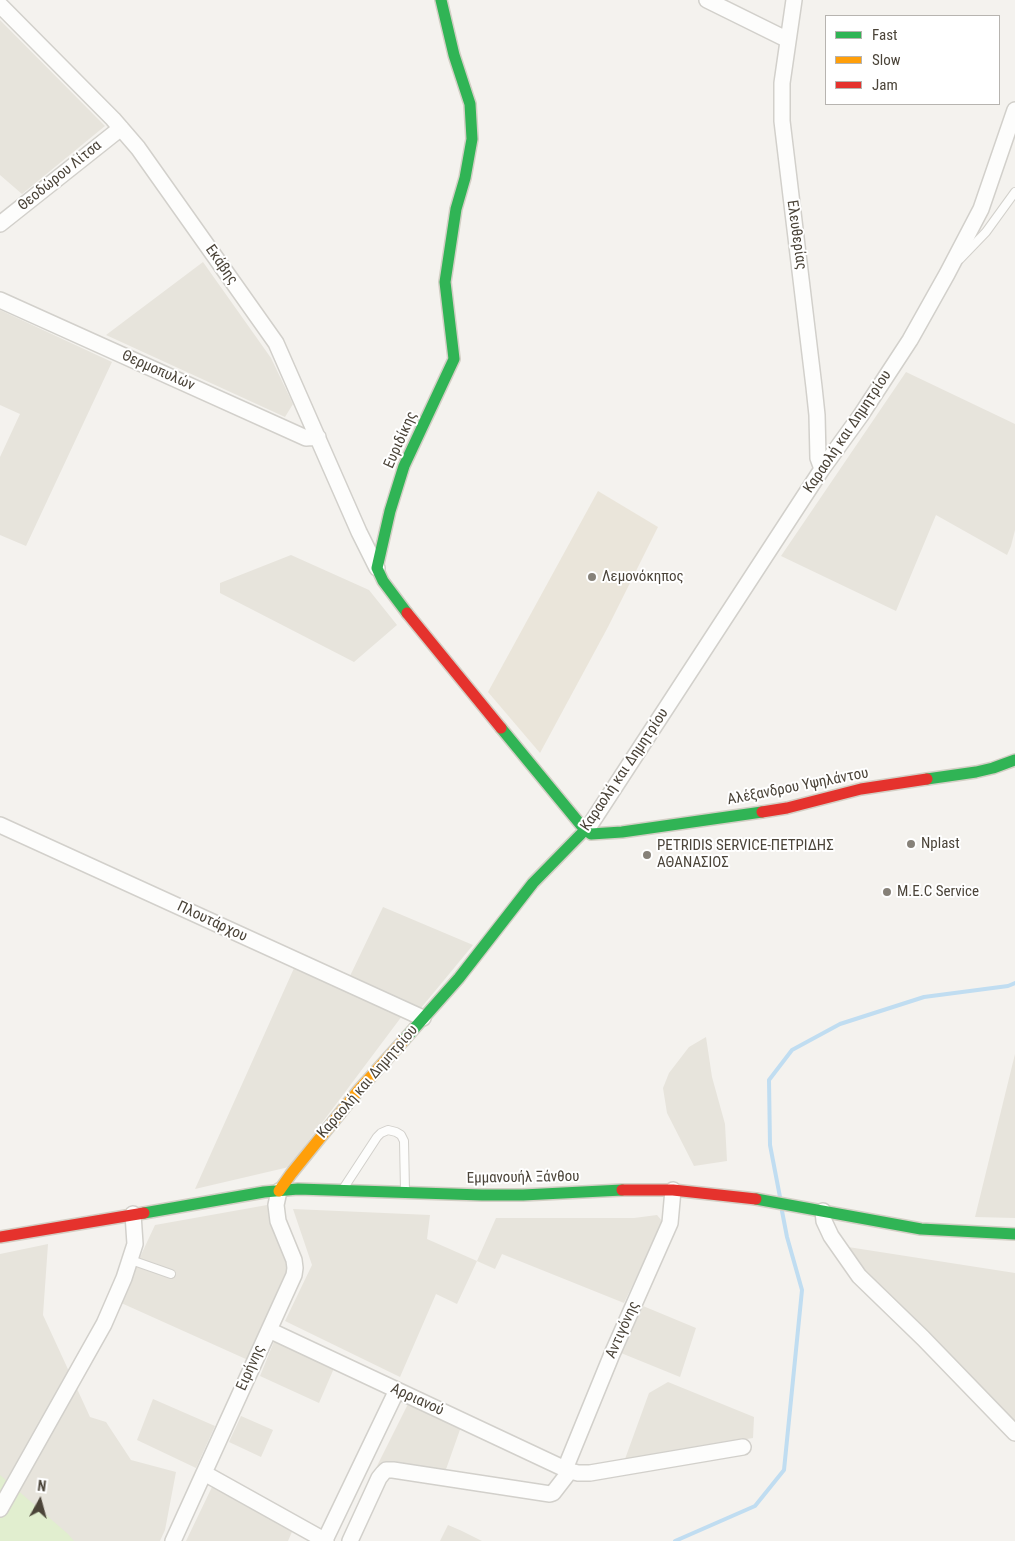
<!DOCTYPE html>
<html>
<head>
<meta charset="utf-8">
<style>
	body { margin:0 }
	#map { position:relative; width:1015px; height:1541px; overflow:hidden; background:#f4f2ee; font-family:"Roboto Condensed",sans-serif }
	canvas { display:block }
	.legend { position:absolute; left:825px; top:15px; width:175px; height:90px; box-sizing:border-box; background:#fff; border:1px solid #b7b4b0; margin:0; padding:6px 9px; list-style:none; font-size:15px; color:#4b4439 }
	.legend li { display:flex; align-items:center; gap:10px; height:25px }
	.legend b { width:25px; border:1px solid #b7b4b0 }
	.north { position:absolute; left:15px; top:1476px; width:50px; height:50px; -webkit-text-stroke:4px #fff; paint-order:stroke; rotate:7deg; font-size:14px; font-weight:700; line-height:20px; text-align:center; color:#4b4439 }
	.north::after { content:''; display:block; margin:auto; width:18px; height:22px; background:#4b4439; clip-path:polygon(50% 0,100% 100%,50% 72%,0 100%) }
</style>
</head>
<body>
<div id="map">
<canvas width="1015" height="1541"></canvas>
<ul class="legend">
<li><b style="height:6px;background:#30b455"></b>Fast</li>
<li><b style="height:6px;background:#ff9f0a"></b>Slow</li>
<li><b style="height:6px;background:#e5322d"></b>Jam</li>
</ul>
<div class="north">N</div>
</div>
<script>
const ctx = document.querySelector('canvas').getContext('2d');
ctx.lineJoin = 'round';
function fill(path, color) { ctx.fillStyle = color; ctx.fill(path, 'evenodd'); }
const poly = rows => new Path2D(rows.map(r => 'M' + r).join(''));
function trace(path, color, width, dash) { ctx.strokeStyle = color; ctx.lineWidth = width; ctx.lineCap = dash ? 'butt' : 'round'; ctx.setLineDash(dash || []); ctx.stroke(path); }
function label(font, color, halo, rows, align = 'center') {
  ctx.font = font + ' "Roboto Condensed",sans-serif'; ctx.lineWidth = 4; ctx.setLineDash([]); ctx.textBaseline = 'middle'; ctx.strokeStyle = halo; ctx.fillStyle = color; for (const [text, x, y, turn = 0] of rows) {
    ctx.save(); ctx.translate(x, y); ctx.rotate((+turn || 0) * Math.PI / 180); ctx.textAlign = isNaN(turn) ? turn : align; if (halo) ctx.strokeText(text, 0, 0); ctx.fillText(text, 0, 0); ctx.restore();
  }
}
fill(poly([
	[0,20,105,126,22,194,0,175],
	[203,262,271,358,293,404,285,417,106,335],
	[0,310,112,362,26,546,0,535,0,457,20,414,0,405],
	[906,372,1015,424,1015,530,1011,546,1007,555,936,515,896,611,781,556],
	[291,555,369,590,397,625,354,662,220,593,220,583],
	[383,907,473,945,421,1008,350,976],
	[295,966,402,1016,289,1167,195,1189],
	[706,1037,712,1077,725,1124,727,1161,694,1166,667,1113,663,1088,669,1073,689,1047],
	[1015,1054,1015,1218,975,1217,976,1213],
	[267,1205,288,1252,290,1269,248,1360,119,1302,155,1225],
	[293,1209,430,1215,427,1239,477,1261,496,1218,634,1218,657,1215,663,1222,624,1303,502,1254,495,1269,477,1261,457,1304,436,1294,400,1377,285,1321,312,1265],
	[48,1244,43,1315,90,1417,106,1422,131,1460,176,1472,165,1530,160,1541,0,1541,0,1254],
	[848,1247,1015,1273,1015,1424,849,1253],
	[643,1306,696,1328,680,1377,621,1353],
	[275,1339,335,1366,319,1403,260,1376],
	[668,1382,754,1417,753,1438,625,1459,649,1393],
	[153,1399,215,1426,196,1468,137,1440],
	[410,1400,462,1424,444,1475,377,1466],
	[241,1416,273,1430,261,1457,229,1442],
	[212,1487,295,1525,288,1541,186,1541],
	[448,1525,462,1531,482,1541,440,1541]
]), '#e7e4dc');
fill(poly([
	[598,491,658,527,608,627,540,753,488,692]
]), '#eae5da');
fill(poly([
	[0,1475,68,1534,74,1541,0,1541]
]), '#e1eecf');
trace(poly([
	[780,1197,770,1145,769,1080,792,1050,840,1024,924,997,1008,986,1015,983],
	[675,1541,755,1506,784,1470,802,1290,787,1237,782,1211]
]), '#c0ddf1', 4);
const lane = poly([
	[960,259,986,232,1015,192],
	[343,1189,377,1137,381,1133,388,1130,396,1132,401,1135,404,1141,405,1191],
	[131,1260,171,1274]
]);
const street = poly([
	[707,0,788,40],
	[794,0,782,83,782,121,814,387,817,415,818,458,822,469],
	[0,5,113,119,138,148,276,343,359,532,377,568],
	[0,224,121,128],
	[0,300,306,438,318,437],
	[0,825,423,1018],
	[585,830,590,825,822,469,861,415,910,340,947,274,981,209,1015,110],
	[823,1211,824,1221,831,1236,859,1276,923,1338,1015,1433],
	[269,1330,565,1469],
	[565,1469,612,1354,670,1223,673,1190],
	[570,1471,578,1473,590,1473,743,1447],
	[204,1473,326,1541],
	[0,1509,104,1324,124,1278,135,1244,133,1214],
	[325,1540,397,1390],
	[173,1541,294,1275,295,1268,294,1260,278,1221,276,1205,279,1191],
	[350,1541,379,1478,383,1473,386,1470,393,1470,550,1494,553,1493,570,1471,565,1469]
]);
const fast = poly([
	[407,613,383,581,377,568,390,511,404,466,454,359,445,282,456,209,465,178,472,139,470,104,454,55,441,0],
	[501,728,585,830,591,834,622,832,762,812],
	[927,779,976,772,993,768,1015,760],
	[404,1040,459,978,533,883,585,830],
	[756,1199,921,1229,1015,1234],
	[144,1213,264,1192,298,1189,482,1195,523,1195,622,1190]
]);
const slow = poly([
	[279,1191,291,1174,358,1091,404,1040]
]);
const jam = poly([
	[407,613,501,728],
	[762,812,787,808,861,789,927,779],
	[622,1190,673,1190,756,1199],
	[0,1237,144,1213]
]);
trace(lane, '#d2d0cb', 10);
trace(street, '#d2d0cb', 18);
trace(fast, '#d3cfc5', 14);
trace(slow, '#d3cfc5', 14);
trace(jam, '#d3cfc5', 14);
trace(lane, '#fdfdfc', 8);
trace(street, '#fdfdfc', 15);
trace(fast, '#30b455', 11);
trace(slow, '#ff9f0a', 11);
trace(jam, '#e5322d', 11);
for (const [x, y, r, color] of [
	[592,577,5,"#868178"],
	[911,844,5,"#868178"],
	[647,855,5,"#868178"],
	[887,892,5,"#868178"]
]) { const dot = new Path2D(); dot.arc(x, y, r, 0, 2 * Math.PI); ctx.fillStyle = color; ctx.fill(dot); trace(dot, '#fff', 2); }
label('15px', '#4b4439', '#fff', [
	["Θεοδώρου Λίτσα",60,176,-39],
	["Ελευθερίας",796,235,82],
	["Εκάβης",221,265,55],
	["Θερμοπυλών",158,371,24],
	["Καραολή και Δημητρίου",848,432,-56],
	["Ευριδίκης",401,440,-66],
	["Καραολή και Δημητρίου",625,770,-56],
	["Αλέξανδρου Υψηλάντου",798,787,-11],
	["Πλουτάρχου",212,922,25],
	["Καραολή και Δημητρίου",368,1082,-49],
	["Εμμανουήλ Ξάνθου",523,1178,-1],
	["Αντιγόνης",623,1330,-66],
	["Ειρήνης",251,1368,-66],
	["Αρριανού",417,1400,25]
]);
label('15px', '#4b4439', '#fff', [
	["Λεμονόκηπος",602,577],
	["Nplast",921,844],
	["PETRIDIS SERVICE-ΠΕΤΡΙΔΗΣ",657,846],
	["ΑΘΑΝΑΣΙΟΣ",657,863],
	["M.E.C Service",897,892]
], 'left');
</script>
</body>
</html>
